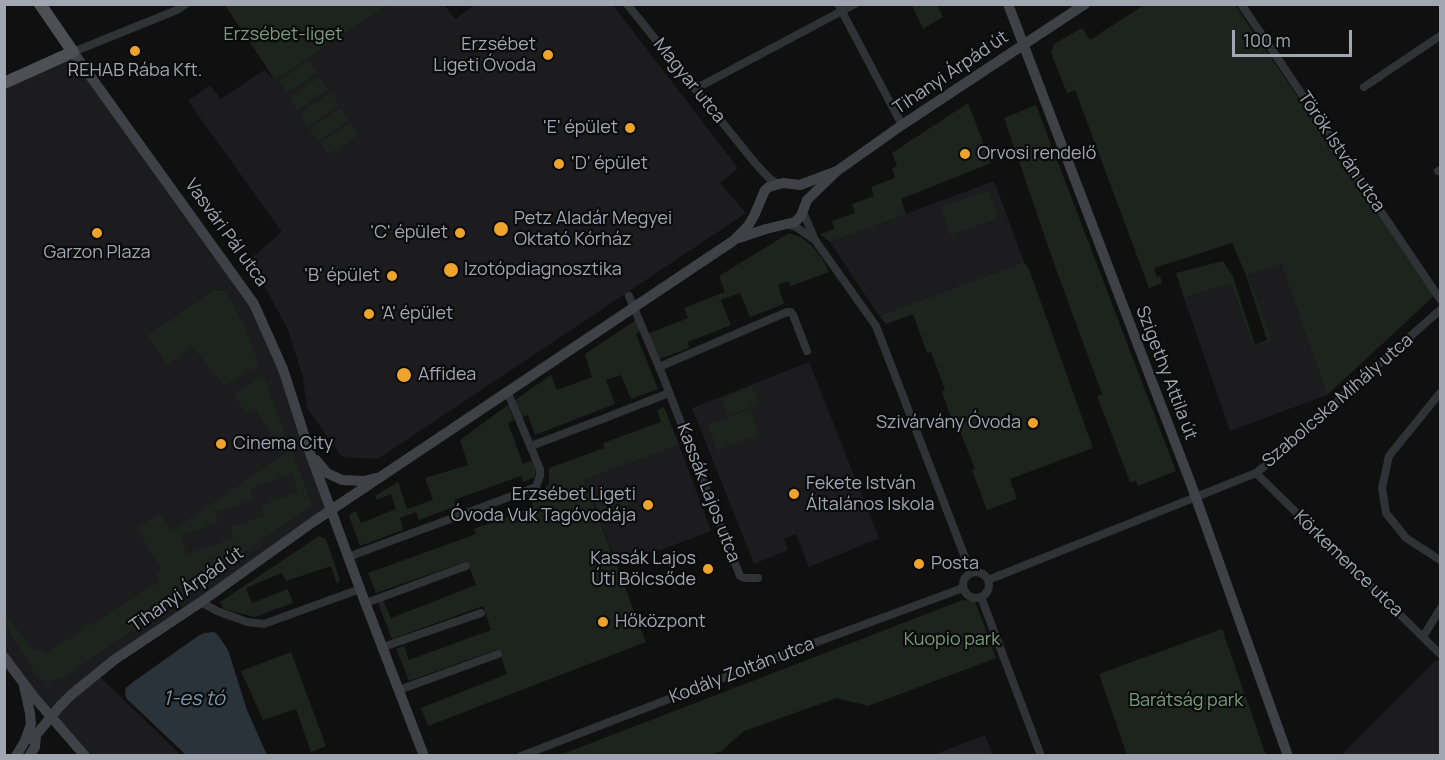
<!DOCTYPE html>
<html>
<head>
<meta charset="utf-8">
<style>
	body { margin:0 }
	#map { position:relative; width:1445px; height:760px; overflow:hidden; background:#101011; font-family:Manrope,sans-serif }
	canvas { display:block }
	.frame { position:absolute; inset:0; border:6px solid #a1a7b2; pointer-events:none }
	.scale { position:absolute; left:1232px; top:30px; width:120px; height:27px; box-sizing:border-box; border:3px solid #a1a7b2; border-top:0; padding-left:8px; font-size:18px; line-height:21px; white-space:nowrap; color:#a1a7b2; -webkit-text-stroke:4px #0b0b0c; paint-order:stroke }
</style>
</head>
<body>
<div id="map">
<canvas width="1445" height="760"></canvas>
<div class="frame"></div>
<div class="scale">100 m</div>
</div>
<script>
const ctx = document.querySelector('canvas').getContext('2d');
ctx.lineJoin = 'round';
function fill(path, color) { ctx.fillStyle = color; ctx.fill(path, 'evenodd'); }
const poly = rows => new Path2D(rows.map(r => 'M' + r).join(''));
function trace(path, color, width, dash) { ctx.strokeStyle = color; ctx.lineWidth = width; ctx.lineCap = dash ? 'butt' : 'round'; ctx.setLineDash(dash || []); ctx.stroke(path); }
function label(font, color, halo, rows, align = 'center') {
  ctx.font = font + ' Manrope,sans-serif'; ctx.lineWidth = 4.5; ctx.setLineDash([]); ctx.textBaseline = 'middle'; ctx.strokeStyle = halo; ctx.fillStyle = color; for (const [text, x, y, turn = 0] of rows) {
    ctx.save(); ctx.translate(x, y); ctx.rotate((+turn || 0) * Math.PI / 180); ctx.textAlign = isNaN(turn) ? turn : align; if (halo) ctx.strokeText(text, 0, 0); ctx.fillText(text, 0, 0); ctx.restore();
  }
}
fill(poly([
	[387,5,444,5,455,19,474,5,613,5,738,168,720,183,746,213,378,459,342,457,307,408,303,377,288,330,250,259,282,232,188,101,210,85,221,99,264,70,275,80],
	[73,52,254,304,332,510,97,674,181,755,85,755,5,657,4,83],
	[994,181,1024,262,879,316,830,242],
	[1281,264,1327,395,1230,431,1184,298,1231,283,1253,347,1271,341,1248,275],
	[809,362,879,538,809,567,796,534,784,539,788,550,754,564,692,408],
	[679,445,711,531,618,566,584,480],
	[1440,660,1440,755,1341,755,1435,661],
	[985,735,993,755,933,755]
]), '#1c1c1e');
fill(poly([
	[225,5,387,5,275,80],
	[912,5,937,5,943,17,923,29],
	[1144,5,1235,5,1434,296,1327,395,1281,264,1248,275,1272,341,1253,347,1231,283,1184,298,1176,273,1223,261,1233,277,1255,345,1267,340,1246,275,1232,243,1154,268,1157,277,1160,276,1162,283,1149,288,1075,90,1067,93,1051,53,1054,44,1082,28,1090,40],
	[309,60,317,73,287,93,279,81],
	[320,77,328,89,297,110,289,98],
	[331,93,339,105,308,126,300,114],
	[968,103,991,163,901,199,906,214,830,242,820,234,834,229,832,221,855,213,852,204,874,196,871,187,895,178,892,169,897,166,892,153],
	[1036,105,1176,471,1138,486,1136,481,1130,482,1097,396,1102,394,1056,269,1004,118],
	[341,108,349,120,318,141,310,128],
	[351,123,359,135,328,155,320,143],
	[989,190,998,218,950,235,941,207],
	[789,233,801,237,812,246,822,258,829,272,791,286,788,281,778,285,784,304,750,317,740,293,721,300,731,325,688,342,689,348,657,360,647,334,688,318,684,308,725,292,719,276],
	[1024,262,1029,269,1093,448,1010,479,1017,499,987,510,972,470,975,469,960,431,956,432,942,392,945,390,931,352,927,353,913,314,886,324,879,316],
	[215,290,224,291,230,299,245,327,259,365,224,385,192,346,167,365,148,335],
	[636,320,641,331,636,334,658,389,631,399,621,375,606,380,615,404,535,435,528,415,522,417,515,400,551,375,557,390,592,377,585,354],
	[263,375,312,505,63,678,48,682,40,680,5,625,5,615,35,651,40,649,45,654,160,581,156,574,162,569,136,528,160,514,172,531,288,452,280,439,275,442,255,408,246,413,233,394],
	[292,474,298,492,261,506,264,516,231,527,234,539,186,554,181,535,218,523,216,512,254,500,250,489],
	[752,386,759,403,728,416,721,399],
	[508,405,514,420,508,423,523,464,533,460,536,468,535,477,523,482,521,476,454,500,456,506,419,520,416,512,400,518,403,530,360,546,350,518,350,514,356,511,361,523,396,509,391,494,377,500,375,496,398,482,407,509,433,500,425,478,468,465,460,440],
	[664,407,679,445,584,480,646,642,428,726,421,708,507,674,498,649,409,681,396,649,404,646,409,660,491,630,483,606,392,639,378,603,383,600,391,618,476,585,467,561,376,593,368,573,476,534,474,529,533,507,530,497,539,493,549,484,549,468,604,448,603,443,661,422,657,410],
	[750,409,759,434,717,450,708,425],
	[625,489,632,504,601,517,595,501],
	[319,536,326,539,340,580,337,584,331,566,286,581,282,573,246,588,252,603,288,589,293,603,255,617,224,609,220,602],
	[963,600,975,601,996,658,868,706,837,698,744,731,722,751,709,755,560,755],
	[1222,629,1266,755,1127,755,1099,674],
	[291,652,326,746,311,752,296,709,263,720,241,671]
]), '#1c241d');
fill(poly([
	[214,632,218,635,228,650,247,710,267,755,186,755,127,699,125,694,126,688,133,682,198,636,204,633]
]), '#2a3339');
trace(poly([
	[627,4,755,163,769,178,778,184],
	[838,4,902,125],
	[1241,4,1440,299],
	[73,52,177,10,186,4],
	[1364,87,1440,36],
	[695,89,855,4],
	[1438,171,1440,170],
	[803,212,815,240,876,326,971,573],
	[789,225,796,227,812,238],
	[629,296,664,379,740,576,744,578,758,578],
	[659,367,787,312,791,312,793,315,807,351],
	[1440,393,1389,456,1382,488,1386,513,1406,538,1440,560],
	[600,420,669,393],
	[531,446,597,421],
	[1256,473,1440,654],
	[426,528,536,487,540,476,540,469,507,391],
	[348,557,423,529],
	'963 585a13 13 0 1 1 26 0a13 13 0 1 1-26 0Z',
	[988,580,1256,473,1290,446,1335,403,1440,310],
	[981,597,1041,756],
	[201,602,217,611,247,622,264,624,360,589],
	[366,603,466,566],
	[1423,637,1440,609],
	[383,647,481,613],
	[399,690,498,654],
	[521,756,817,642,963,588]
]), '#313236', 8);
trace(poly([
	[1008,4,1191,484,1288,756],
	[73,52,254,304,283,369,310,453,360,589,424,756],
	[739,238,766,229,795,222,801,216,807,200,837,171,902,125,1085,4],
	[316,460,327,473,342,480,364,481,376,478],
	[4,657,34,697,85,756],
	[24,686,30,713,31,724,25,741],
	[16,756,25,741,30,738],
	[29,756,35,747,36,735,60,706,71,695,114,660,201,602,313,522,733,241,748,226,754,216,765,190,769,187,783,183,800,185,837,171]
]), '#3f4146', 10);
trace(poly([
	[4,83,73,52,40,4]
]), '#4d4f55', 12);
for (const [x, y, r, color] of [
	[135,51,6,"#eea42b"],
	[548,55,6,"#eea42b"],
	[630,128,6,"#eea42b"],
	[965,154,6,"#eea42b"],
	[559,164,6,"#eea42b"],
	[501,229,8,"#eea42b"],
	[97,233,6,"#eea42b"],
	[460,233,6,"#eea42b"],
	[451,270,8,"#eea42b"],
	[392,276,6,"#eea42b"],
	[369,314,6,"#eea42b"],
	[404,375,8,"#eea42b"],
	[1033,423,6,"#eea42b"],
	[221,444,6,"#eea42b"],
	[794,494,6,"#eea42b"],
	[648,505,6,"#eea42b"],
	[919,564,6,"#eea42b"],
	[708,569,6,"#eea42b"],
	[603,622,6,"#eea42b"]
]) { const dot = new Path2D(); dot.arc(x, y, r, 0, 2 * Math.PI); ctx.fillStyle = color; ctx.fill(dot); trace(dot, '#0b0b0c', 2); }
label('18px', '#789d79', '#0b0b0c', [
	["Erzsébet-liget",283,35],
	["Kuopio park",952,640],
	["Barátság park",1186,701]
]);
label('18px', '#a1a7b2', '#0b0b0c', [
	["Erzsébet",536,45,"right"],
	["Ligeti Óvoda",536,66,"right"],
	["REHAB Rába Kft.",135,71,"center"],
	["'E' épület",618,128,"right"],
	["Orvosi rendelő",977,154],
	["'D' épület",571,164],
	["Petz Aladár Megyei",514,219],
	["Oktató Kórház",514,240],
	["'C' épület",448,233,"right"],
	["Garzon Plaza",97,253,"center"],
	["Izotópdiagnosztika",464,270],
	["'B' épület",380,276,"right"],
	["'A' épület",381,314],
	["Affidea",418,375],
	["Szivárvány Óvoda",1021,423,"right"],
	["Cinema City",233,444],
	["Fekete István",806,484],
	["Általános Iskola",806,505],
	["Erzsébet Ligeti",636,495,"right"],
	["Óvoda Vuk Tagóvodája",636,516,"right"],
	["Kassák Lajos",696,559,"right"],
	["Úti Bölcsőde",696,580,"right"],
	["Posta",931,564],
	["Hőközpont",615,622]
], 'left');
label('18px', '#a1a7b2', '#0b0b0c', [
	["Tihanyi Árpád út",951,73,-34],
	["Magyar utca",689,81,51],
	["Török István utca",1341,152,56],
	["Vasvári Pál utca",226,233,54],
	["Szigethy Attila út",1166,373,69],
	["Szabolcska Mihály utca",1338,401,-41],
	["Kassák Lajos utca",708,493,69],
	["Körkemence utca",1348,564,44],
	["Tihanyi Árpád út",187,590,-35],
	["Kodály Zoltán utca",742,671,-21]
]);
label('italic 20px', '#7897ad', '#0b0b0c', [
	["1-es tó",194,699]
]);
</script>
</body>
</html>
